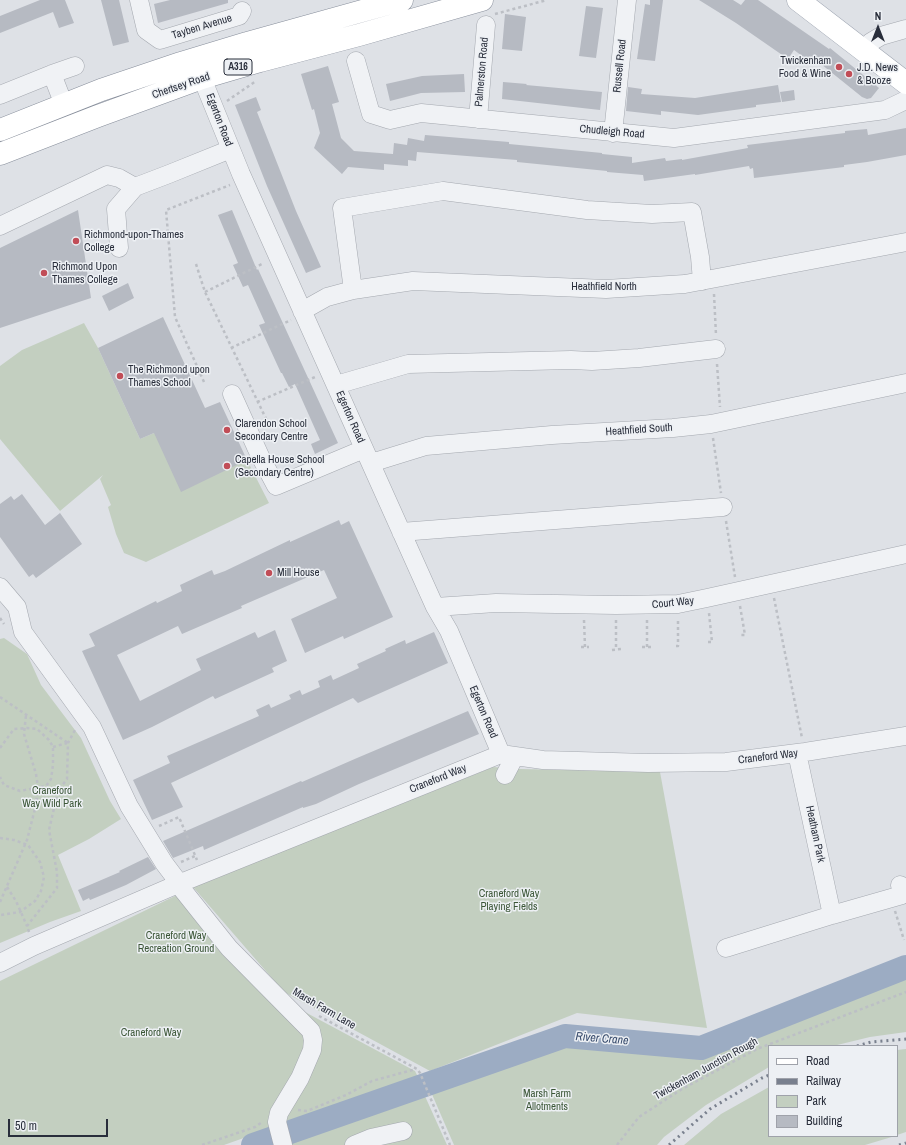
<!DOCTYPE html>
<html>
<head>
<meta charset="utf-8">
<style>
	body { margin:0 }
	#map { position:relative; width:906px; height:1145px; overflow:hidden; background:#dee1e6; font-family:"Archivo Narrow",sans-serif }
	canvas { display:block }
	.legend { position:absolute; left:768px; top:1045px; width:130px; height:92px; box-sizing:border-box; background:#edf0f4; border:1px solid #9fa2aa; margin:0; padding:5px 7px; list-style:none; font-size:12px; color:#292e3b }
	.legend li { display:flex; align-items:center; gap:8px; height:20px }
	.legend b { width:20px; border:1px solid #9fa2aa }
	.north { position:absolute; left:858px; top:8px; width:40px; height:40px; -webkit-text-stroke:3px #edf0f4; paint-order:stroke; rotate:0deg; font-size:11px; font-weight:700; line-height:16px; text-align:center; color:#292e3b }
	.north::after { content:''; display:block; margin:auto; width:14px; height:18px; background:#292e3b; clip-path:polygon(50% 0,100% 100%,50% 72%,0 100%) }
	.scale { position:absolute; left:8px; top:1119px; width:100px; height:18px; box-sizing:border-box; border:2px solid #292e3b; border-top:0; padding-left:5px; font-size:12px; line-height:14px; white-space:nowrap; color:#292e3b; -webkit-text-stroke:3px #edf0f4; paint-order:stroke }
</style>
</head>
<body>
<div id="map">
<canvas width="906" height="1145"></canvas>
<ul class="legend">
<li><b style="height:5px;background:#fff"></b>Road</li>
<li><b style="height:5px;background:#79808e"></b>Railway</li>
<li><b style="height:11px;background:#c3cfc0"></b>Park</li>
<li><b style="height:11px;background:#b6bac2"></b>Building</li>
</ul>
<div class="north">N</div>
<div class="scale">50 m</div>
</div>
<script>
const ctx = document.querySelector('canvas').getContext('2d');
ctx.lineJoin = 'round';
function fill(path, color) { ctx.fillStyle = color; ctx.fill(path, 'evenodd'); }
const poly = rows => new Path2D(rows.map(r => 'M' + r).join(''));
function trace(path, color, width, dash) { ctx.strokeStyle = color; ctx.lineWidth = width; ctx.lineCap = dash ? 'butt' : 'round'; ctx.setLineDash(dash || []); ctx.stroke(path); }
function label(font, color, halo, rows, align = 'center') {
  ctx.font = font + ' "Archivo Narrow",sans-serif'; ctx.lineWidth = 3; ctx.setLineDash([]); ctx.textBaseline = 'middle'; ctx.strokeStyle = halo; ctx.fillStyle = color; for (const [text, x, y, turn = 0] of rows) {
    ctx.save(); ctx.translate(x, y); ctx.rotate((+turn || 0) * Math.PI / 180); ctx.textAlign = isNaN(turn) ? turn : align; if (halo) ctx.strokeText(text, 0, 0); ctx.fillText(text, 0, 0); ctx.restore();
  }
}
fill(poly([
	[84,323,98,348,140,439,154,433,247,460,269,503,146,562,124,553,116,534,108,507,111,505,100,479,103,475,60,511,0,439,0,366,22,350],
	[4,638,27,654,41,685,81,738,110,801,121,819,89,839,58,855,81,911,50,922,0,943,0,639],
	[493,767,520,769,660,772,707,1028,577,1013,430,1071,284,992,193,887],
	[177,895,307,1032,310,1044,269,1129,224,1145,0,1145,0,981],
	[906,972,906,1032,870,1037,833,1046,769,1046,769,1067,706,1105,664,1137,657,1145,454,1145,431,1092,561,1047,703,1053],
	[290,1004,415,1071,420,1081,281,1123,315,1050],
	[906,1049,906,1132,897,1135,897,1050],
	[769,1087,769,1136,895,1136,865,1145,684,1145,721,1114],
	[424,1094,447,1145,276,1145]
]), '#c3cfc0');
trace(poly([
	[253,1145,565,1036,701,1048,906,967]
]), '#9cacc3', 24);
fill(poly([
	[40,0,65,0,74,23,59,28,53,12,0,33,0,16],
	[101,0,119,0,129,42,113,46],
	[170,0,228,0,228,3,158,23,154,4],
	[650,0,663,0,655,61,637,59,645,4,650,5],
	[699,0,733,0,741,5,745,0,758,0,829,49,830,48,879,88,871,98,867,99,862,97,816,60,813,64,794,50,788,59,736,23],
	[586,6,603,8,596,58,579,56],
	[505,14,526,17,522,51,502,49],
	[328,66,339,102,332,104,341,138,354,151,393,154,394,143,407,145,408,138,424,141,425,135,509,142,509,144,602,153,602,154,632,157,632,163,665,158,666,161,682,159,682,160,748,148,747,145,845,133,845,131,867,129,868,135,906,128,906,155,867,162,844,165,844,167,754,178,753,168,750,169,749,166,695,175,695,174,644,181,643,175,607,172,607,171,517,162,517,160,417,152,416,161,408,160,408,166,384,164,384,170,348,167,342,174,314,148,320,133,314,109,312,110,301,74],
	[464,74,465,92,421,93,390,101,386,84,422,76],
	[503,82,527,84,526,85,602,92,600,110,502,99],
	[778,85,781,102,756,105,756,107,698,115,661,111,661,115,626,111,628,87,642,89,641,94,695,98],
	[794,90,795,100,782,102,780,92],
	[256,97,261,110,257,112,296,211,321,267,306,273,267,186,235,105],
	[78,210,91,298,0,328,0,248],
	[232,210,257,270,258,269,338,443,315,454,311,444,320,440,295,384,289,387,282,373,281,373,259,325,265,323,248,285,243,287,233,265,238,263,218,215],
	[128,283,134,298,109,311,102,296],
	[163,317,205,408,220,402,247,460,181,492,154,433,140,439,98,348],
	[22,494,45,525,60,513,82,544,36,578,33,574,29,577,0,537,0,504,11,496,14,500],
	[339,520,341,525,349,521,393,617,344,639,343,636,305,653,291,619,337,598,324,570,241,606,242,608,182,634,178,626,117,655,140,701,201,670,196,659,255,632,258,638,275,630,287,661,272,668,274,672,215,699,213,696,152,727,123,740,82,651,95,646,89,634,156,601,157,603,182,591,180,585,212,570,214,575,225,571,290,540,290,542],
	[434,632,448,663,358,703,353,698,171,783,183,807,152,820,133,780,170,763,167,756,259,716,256,710,269,704,271,708,291,699,289,695,300,690,302,695,320,687,318,681,331,675,333,680,359,668,357,664,386,651,385,649,405,640,406,644],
	[468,711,479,734,359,784,316,804,303,808,303,807,204,850,203,846,173,858,163,841,301,781,302,782,357,758],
	[148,857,156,869,126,885,90,900,89,898,83,901,78,890,120,872,119,871]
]), '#b6bac2');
const minor = poly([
	[139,0,146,30,160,40,239,16,242,11],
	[865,50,871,42,881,36,906,29],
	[356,61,371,114,390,120,421,113,674,138,885,110,906,100],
	[52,74,64,105],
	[202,78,241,174,435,607,449,631,501,754],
	[0,95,52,74,75,66],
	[478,119,486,25],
	[613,133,627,0],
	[0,226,107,175,119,178,135,187,169,174,231,149],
	[119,248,116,209,135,187],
	[353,290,342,208,443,191,587,210,652,214,692,212,700,257,702,281],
	[302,311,327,297,353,290,413,281,606,289,685,284,906,242],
	[336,385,408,364,571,360,592,361,639,358,716,349],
	[232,394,260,456,276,486,364,449],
	[371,463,426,446,552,435,673,428,711,424,906,383],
	[401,532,723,507],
	[0,587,17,607,23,632,92,727,129,806,164,863,179,883],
	[435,607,496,603,616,605,678,604,707,598,906,554],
	[797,753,832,915],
	[505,775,515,756],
	[178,884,229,948,311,1031,313,1040,312,1050,300,1078,279,1113,277,1122,283,1145],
	[726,948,832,915,902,895,900,885],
	[0,963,34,946,178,884,501,754,543,760,648,763,726,762,805,752,906,736],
	[354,1145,371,1138,403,1131]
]);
const major = poly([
	[798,0,906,83]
]);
const highway = poly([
	[0,130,101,90,181,63,247,43,402,0],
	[0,154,98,116,202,78,260,61,359,35,482,0]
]);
trace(minor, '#a4a8af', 19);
trace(major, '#9ea5b1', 23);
trace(highway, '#878e9b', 23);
trace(poly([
	[495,14,547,0],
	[227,101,256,81],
	[196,264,205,292,270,427],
	[205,292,264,263],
	[714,294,716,335],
	[231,348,291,320],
	[717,364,720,407],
	[204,382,175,317,166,210,230,185],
	[257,402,315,377],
	[713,438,721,493],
	[726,521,735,577],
	[774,598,802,738],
	[740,606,745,635,741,635],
	[0,618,4,624],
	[584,620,585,647],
	[616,620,616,650],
	[708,642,712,642,709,613],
	[676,646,678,646,678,618],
	[581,647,589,647],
	[642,647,651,647],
	[647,647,647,620],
	[612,650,621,649],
	[0,697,68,743],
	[53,747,67,743],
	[0,748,14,729,27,728,37,729,49,740,53,747,53,765,51,779,46,786,20,791,4,785,0,777],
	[159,826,179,817,197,860],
	[0,838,14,840,28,845,40,862,44,877,41,891,35,901,20,912,1,915,0,914],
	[181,862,195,856],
	[7,887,16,901,27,926],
	[0,902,27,840,36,805,38,788,36,774,24,734,26,715],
	[895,911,904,940],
	[29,932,27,926,57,888,57,872,49,830,58,791,67,779,68,743,75,730],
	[319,1016,417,1069,420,1073,450,1145],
	[298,1110,307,1111,346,1095,372,1081,416,1069],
	[202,1145,255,1127,262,1122],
	[617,1145,639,1117,682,1089,757,1049,906,992]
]), '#bcbfc5', 2.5, [3, 3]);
trace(minor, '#f0f2f5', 18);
trace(major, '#fff', 22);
trace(highway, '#fff', 22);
trace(poly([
	[857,1046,871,1042,906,1039],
	[669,1145,710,1109,762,1078,769,1075],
	[899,1145,906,1143]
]), '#79808e', 3, [2, 4]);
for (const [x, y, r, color] of [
	[839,67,4,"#c14d57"],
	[849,74,4,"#c14d57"],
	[76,241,4,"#c14d57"],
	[44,273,4,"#c14d57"],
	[120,376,4,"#c14d57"],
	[227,430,4,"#c14d57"],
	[227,466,4,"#c14d57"],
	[269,573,4,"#c14d57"]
]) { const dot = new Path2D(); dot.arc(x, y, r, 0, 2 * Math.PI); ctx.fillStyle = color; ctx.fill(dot); trace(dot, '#edf0f4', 1.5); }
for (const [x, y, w] of [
	[238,67,28]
]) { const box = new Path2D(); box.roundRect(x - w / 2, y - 8, w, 16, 3); ctx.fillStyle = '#edf0f4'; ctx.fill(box); trace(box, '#292e3b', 1); }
label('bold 10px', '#292e3b', null, [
	["A316",238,67]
]);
label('11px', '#292e3b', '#edf0f4', [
	["Tayben Avenue",202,27,-17],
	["Russell Road",620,66,-84],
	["Palmerston Road",482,72,-85],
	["Chertsey Road",181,86,-19],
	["Egerton Road",219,120,69],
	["Chudleigh Road",612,132,5],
	["Heathfield North",604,287],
	["Egerton Road",350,417,66],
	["Heathfield South",639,430,-4],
	["Court Way",673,603,-6],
	["Egerton Road",483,712,67],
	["Craneford Way",768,757,-7],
	["Craneford Way",438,779,-22],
	["Heatham Park",815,834,78],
	["Marsh Farm Lane",324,1009,30],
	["Twickenham Junction Rough",706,1069,-29]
]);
label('11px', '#292e3b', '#edf0f4', [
	["Twickenham",831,61,"right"],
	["Food & Wine",831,74,"right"],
	["J.D. News",857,68],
	["& Booze",857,81],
	["Richmond-upon-Thames",84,235],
	["College",84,248],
	["Richmond Upon",52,267],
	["Thames College",52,280],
	["The Richmond upon",128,370],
	["Thames School",128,383],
	["Clarendon School",235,424],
	["Secondary Centre",235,437],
	["Capella House School",235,460],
	["(Secondary Centre)",235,473],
	["Mill House",277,573]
], 'left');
label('11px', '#3b5637', '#edf0f4', [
	["Craneford",52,791],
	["Way Wild Park",52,804],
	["Craneford Way",509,894],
	["Playing Fields",509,907],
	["Craneford Way",176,936],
	["Recreation Ground",176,949],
	["Craneford Way",151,1033],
	["Marsh Farm",547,1094],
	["Allotments",547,1107]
]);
label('italic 12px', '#374b6c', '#edf0f4', [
	["River Crane",602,1039,5]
]);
</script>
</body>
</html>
